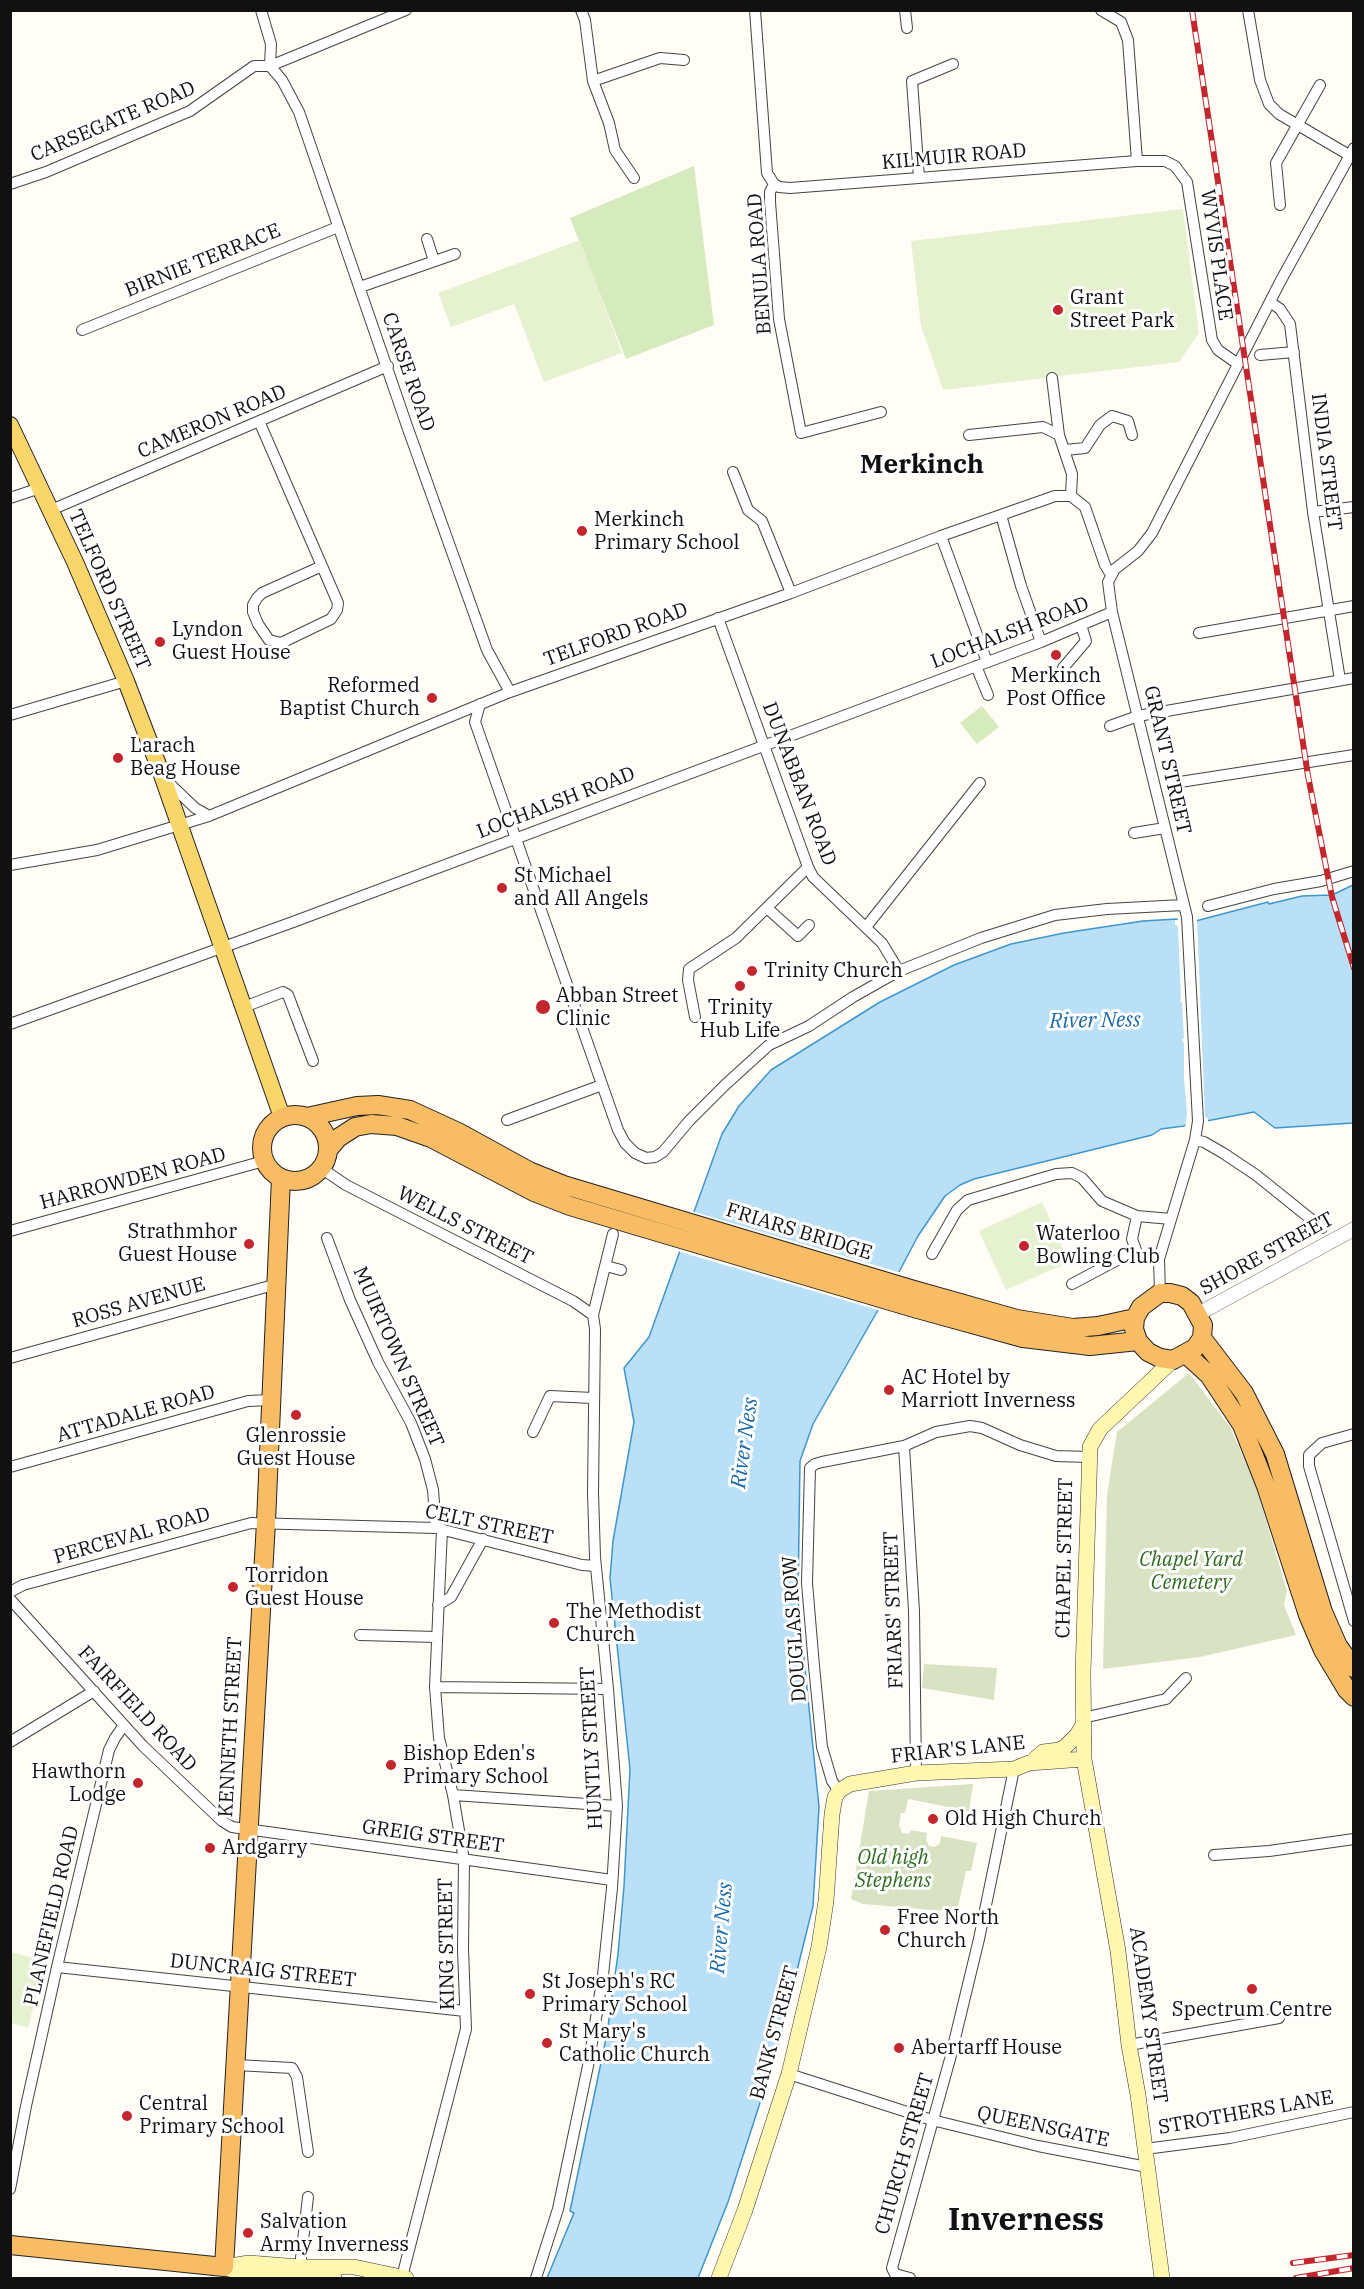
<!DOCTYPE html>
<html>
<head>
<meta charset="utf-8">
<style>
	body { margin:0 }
	#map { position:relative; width:1364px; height:2289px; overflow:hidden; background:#fffdf5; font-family:"IBM Plex Serif",serif }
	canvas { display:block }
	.frame { position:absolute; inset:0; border:12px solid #111; pointer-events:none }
</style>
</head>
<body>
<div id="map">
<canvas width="1364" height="2289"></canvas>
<div class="frame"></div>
</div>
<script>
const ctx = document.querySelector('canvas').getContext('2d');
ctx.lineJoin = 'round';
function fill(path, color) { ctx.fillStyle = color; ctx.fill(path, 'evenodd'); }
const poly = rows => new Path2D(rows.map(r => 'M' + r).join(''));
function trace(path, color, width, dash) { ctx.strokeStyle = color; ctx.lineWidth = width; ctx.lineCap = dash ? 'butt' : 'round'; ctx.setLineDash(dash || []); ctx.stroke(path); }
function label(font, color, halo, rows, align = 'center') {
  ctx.font = font + ' "IBM Plex Serif",serif'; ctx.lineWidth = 6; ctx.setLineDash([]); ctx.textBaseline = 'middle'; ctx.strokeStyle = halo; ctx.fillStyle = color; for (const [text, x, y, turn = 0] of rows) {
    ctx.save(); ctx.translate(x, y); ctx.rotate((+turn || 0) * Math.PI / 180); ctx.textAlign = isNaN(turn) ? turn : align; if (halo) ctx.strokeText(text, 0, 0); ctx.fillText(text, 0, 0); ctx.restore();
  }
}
fill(poly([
	[694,166,714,325,626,359,570,218],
	[982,706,999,727,977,744,960,723]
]), '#d5ebbd');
fill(poly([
	[1189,1373,1230,1427,1255,1483,1287,1591,1284,1605,1296,1635,1200,1657,1103,1669,1107,1495,1117,1432],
	[924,1664,997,1668,994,1700,922,1688],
	[973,1784,969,1811,908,1799,905,1813,901,1813,899,1825,902,1833,909,1834,911,1830,927,1833,926,1840,929,1846,935,1847,940,1843,941,1836,977,1843,971,1871,966,1871,957,1912,863,1904,851,1899,869,1791]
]), '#d9e3c4');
fill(poly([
	[1183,209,1199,333,1179,362,943,390,921,326,911,241],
	[580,240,622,353,544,382,514,304,451,327,438,293],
	[1042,1202,1069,1262,1006,1290,979,1231],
	[11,1952,45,1961,28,2028,11,2023]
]), '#e6f2cf');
const water = poly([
	[1353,885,1353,1123,1275,1128,1254,1112,1201,1122,1188,1117,1188,1123,1184,1126,1161,1129,1152,1135,974,1179,960,1185,945,1196,918,1236,890,1289,813,1424,800,1461,798,1599,819,1807,813,1906,778,2047,728,2202,698,2278,547,2278,574,2213,570,2211,607,2034,618,1954,624,1886,630,1769,610,1578,613,1541,634,1422,624,1368,649,1337,722,1134,739,1106,771,1070,880,1002,954,965,1011,944,1064,933,1143,921,1177,919,1178,923,1188,923,1268,902,1269,904,1302,896,1332,895,1353,885]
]);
fill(water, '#b9e0f7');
trace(water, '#3f96cf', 1.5);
fill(poly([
	[1197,919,1205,1117,1208,1118,1208,1122,1201,1125,1191,1121,1190,1125,1185,1129,1187,1113,1184,1079,1184,1043,1182,1040,1184,1038,1182,1003,1180,1001,1181,999,1178,926,1175,925,1175,920],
	[691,1211,902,1273,881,1311,677,1251]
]), '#fffdf5');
const minor = poly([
	[261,10,271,44,270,66],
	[581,10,585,20,593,81,609,123,615,150,634,178],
	[755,10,767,173,774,184,779,187,790,188,1137,161,1165,161,1175,166,1187,182,1212,340,1218,350,1238,364],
	[905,10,907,28],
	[1101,10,1121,22,1128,40,1137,161],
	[1248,10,1260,80,1269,104,1279,114,1349,155],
	[270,66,282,80,299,112,407,426,487,650,510,692],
	[593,81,660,58,684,60],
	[919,178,912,81,953,64],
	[10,184,46,172,190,111,254,66,270,66,406,10],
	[774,184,770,192,770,202,779,319,801,433,881,412],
	[1280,205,1276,163,1320,85],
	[427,239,434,261],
	[360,287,455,254],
	[1270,302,1280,309,1290,324,1313,512,1340,680],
	[82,330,338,227],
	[1260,355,1294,352],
	[1052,378,1059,435,1072,474,1071,496],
	[259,421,322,566,338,603,337,610,331,619,281,643,269,640,258,624,253,612,253,605,257,598,262,593,322,566],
	[969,435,1043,427,1059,435],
	[1065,450,1085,448,1100,425,1112,416,1128,421,1132,435],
	[733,472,748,510,762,521,791,593],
	[1071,496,1085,507,1105,565,1111,575],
	[10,498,40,488],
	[51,510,388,366],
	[1313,512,1354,507],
	[1001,515,1021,586,1041,642],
	[941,536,987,662],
	[718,618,808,867,813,877,882,943,899,971],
	[1199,633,1354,606],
	[976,666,988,695],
	[1063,668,1086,641,1081,625],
	[480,704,475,722,618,1130,625,1143,635,1153,646,1158,655,1157,663,1152,689,1121,725,1085,769,1045,809,1026,853,997,899,971,981,938,1055,915,1107,909,1183,905],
	[10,715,126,681],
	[1110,726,1138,716,1354,678],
	[168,782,195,808,209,816],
	[1180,782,1354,755],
	[1134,833,1165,828],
	[10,865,97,850,209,816,510,692,791,593,941,536,1055,496,1071,496],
	[1208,906,1274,889,1321,881,1354,871],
	[767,908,798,936,809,925],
	[866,927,980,783],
	[244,1007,283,992,288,995,313,1061],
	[695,1017,688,980,689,969,736,938,808,867],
	[10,1024,293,922,1041,642,1112,612],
	[507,1120,602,1085],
	[1195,1140,1204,1142,1223,1153,1256,1175,1322,1228],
	[321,1168,346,1185,573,1301,593,1315],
	[10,1231,264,1161],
	[327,1238,350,1300,378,1362,411,1423,425,1459,433,1490,436,1528],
	[932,1254,957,1210,968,1200,1056,1174,1072,1173,1082,1178,1102,1201,1137,1216,1171,1219],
	[606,1266,621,1270],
	[1072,1284,1136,1250,1132,1239,1137,1216],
	[1160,1293,1159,1259,1195,1140,1198,1121,1187,917,1112,612,1108,582,1115,569,1138,551,1152,533,1280,282,1354,148],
	[10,1358,277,1284],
	[533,1432,550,1396,593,1398],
	[1354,1434,1322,1443,1309,1455,1309,1466,1354,1621],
	[904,1446,914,1611,916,1773],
	[10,1467,248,1401,271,1400],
	[10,1592,23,1585,251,1523,436,1528,582,1565,596,1566],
	[10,1599,143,1746,222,1821,232,1827,612,1880],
	[438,1605,451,1597,483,1539],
	[360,1635,437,1637],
	[435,1687,608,1689],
	[1083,1718,1166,1699,1186,1678],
	[10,1742,94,1691],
	[839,1791,832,1781,822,1747,814,1666,807,1583,810,1468,815,1464,822,1462,904,1446,936,1432,970,1426,982,1428,1020,1445,1056,1456,1089,1457],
	[453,1795,617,1806],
	[1214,1855,1269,1851,1354,1839],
	[57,1967,465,2011],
	[1129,2045,1279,2018],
	[236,2065,292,2068,297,2077,308,2152],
	[789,2074,932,2120,1038,2146,1147,2167],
	[1145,2149,1230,2138,1354,2112],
	[10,2189,26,2106,57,1967,109,1750,115,1738,124,1725],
	[300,2267,308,2197],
	[402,2277,466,2029,463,1950,464,1860,453,1795,439,1738,435,1687,442,1529],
	[536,2278,558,2209,589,2061,603,1975,612,1888,617,1806,608,1689,595,1557,593,1493,595,1329,593,1315,613,1234],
	[910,2278,895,2274,892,2268,950,2059,979,1939,1014,1769]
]);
const tertiary = poly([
	[1198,1314,1354,1229]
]);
const secondary = poly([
	[1036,1758,1043,1752,1059,1750,1065,1747,1077,1735,1083,1725],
	[224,2267,249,2263,300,2267,354,2267,406,2278],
	[227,2268,247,2275,334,2278],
	[719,2278,745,2210,789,2074,819,1947,826,1901,832,1814,835,1797,839,1791,850,1784,916,1773,1014,1769,1029,1763,1084,1759],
	[1162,2278,1138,2095,1129,2045,1118,1951,1084,1759,1083,1673,1090,1447,1100,1429,1173,1360]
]);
const primary = poly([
	[10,425,75,562,126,681,162,775,282,1117]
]);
const trunk = poly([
	'262 1148a33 33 0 1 1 66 0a33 33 0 1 1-66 0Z',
	[307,1117,357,1106,378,1105,410,1110,458,1132,529,1171,564,1185,911,1289,1017,1319,1073,1328,1098,1326,1135,1318],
	[328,1150,338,1138,355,1127,371,1124,397,1126,431,1138,534,1192,570,1206,914,1308,1023,1338,1090,1346,1138,1341],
	[1160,1293,1170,1293,1182,1296,1191,1303,1203,1325,1202,1338,1195,1348,1173,1360,1160,1358,1148,1352,1138,1341,1134,1329,1135,1318,1141,1307,1160,1293],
	[1202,1338,1244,1393,1275,1454,1323,1612,1338,1646,1354,1668],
	[1186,1354,1209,1375,1242,1425,1266,1486,1308,1615,1323,1650,1347,1690,1354,1697],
	[10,2245,224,2267,266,1522,281,1178]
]);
trace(minor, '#444', 12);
trace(tertiary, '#444', 15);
trace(secondary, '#333', 16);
trace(primary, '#222', 18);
trace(trunk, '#222', 20);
trace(minor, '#fff', 10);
trace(tertiary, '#fff', 14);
trace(secondary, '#fff6b0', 15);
trace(primary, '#f9d66b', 16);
trace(trunk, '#f7bc64', 18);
const rail = poly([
	[1192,10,1308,776,1332,897,1354,968],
	[1293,2263,1354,2255],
	[1296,2278,1354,2268]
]);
trace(rail, '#c4262e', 6);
trace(rail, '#fff', 4, [11]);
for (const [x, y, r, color] of [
	[1058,310,6,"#c4262e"],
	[582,531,6,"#c4262e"],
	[160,642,6,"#c4262e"],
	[1056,655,6,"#c4262e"],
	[432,698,6,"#c4262e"],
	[118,758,6,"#c4262e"],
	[502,888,6,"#c4262e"],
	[752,971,6,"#c4262e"],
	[740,986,6,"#c4262e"],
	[543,1007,8,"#c4262e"],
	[249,1244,6,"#c4262e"],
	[1024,1246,6,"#c4262e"],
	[889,1390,6,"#c4262e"],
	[296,1415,6,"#c4262e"],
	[233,1587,6,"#c4262e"],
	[554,1623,6,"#c4262e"],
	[391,1765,6,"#c4262e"],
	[138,1783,6,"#c4262e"],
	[933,1819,6,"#c4262e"],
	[210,1848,6,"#c4262e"],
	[885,1930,6,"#c4262e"],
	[1252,1989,6,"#c4262e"],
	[530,1994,6,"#c4262e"],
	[547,2043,6,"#c4262e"],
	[899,2048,6,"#c4262e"],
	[127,2116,6,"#c4262e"],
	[248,2233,6,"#c4262e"]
]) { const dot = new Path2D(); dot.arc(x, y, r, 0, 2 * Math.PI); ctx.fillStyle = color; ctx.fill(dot); trace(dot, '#fff', 2); }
label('20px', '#111', '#fff', [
	["CARSEGATE ROAD",113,122,-23],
	["KILMUIR ROAD",954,157,-5],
	["WYVIS PLACE",1216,255,82],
	["BIRNIE TERRACE",203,261,-22],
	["BENULA ROAD",760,264,-94],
	["CARSE ROAD",408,372,71],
	["CAMERON ROAD",212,422,-23],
	["INDIA STREET",1326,462,83],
	["TELFORD STREET",109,590,66],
	["LOCHALSH ROAD",1010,633,-21],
	["TELFORD ROAD",616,635,-20],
	["GRANT STREET",1167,760,77],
	["DUNABBAN ROAD",799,784,69],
	["LOCHALSH ROAD",556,803,-21],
	["HARROWDEN ROAD",133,1179,-15],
	["WELLS STREET",465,1226,27],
	["FRIARS BRIDGE",799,1232,17],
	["SHORE STREET",1267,1254,-29],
	["ROSS AVENUE",139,1303,-16],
	["MUIRTOWN STREET",398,1357,66],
	["ATTADALE ROAD",136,1414,-16],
	["CELT STREET",489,1525,12],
	["PERCEVAL ROAD",132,1536,-16],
	["CHAPEL STREET",1065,1558,-89],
	["FRIARS' STREET",894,1610,-92],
	["DOUGLAS ROW",795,1629,-94],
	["FAIRFIELD ROAD",137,1709,47],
	["KENNETH STREET",231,1727,-87],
	["HUNTLY STREET",592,1748,-93],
	["FRIAR'S LANE",958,1750,-6],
	["GREIG STREET",433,1837,8],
	["PLANEFIELD ROAD",52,1916,-77],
	["KING STREET",447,1944,-91],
	["DUNCRAIG STREET",263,1971,6],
	["ACADEMY STREET",1148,2015,82],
	["BANK STREET",775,2033,-75],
	["STROTHERS LANE",1246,2113,-10],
	["QUEENSGATE",1043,2127,12],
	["CHURCH STREET",905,2154,-74]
]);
label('20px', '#111', '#fff', [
	["Grant",1070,298],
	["Street Park",1070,321],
	["Merkinch",594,520],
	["Primary School",594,543],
	["Lyndon",172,630],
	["Guest House",172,653],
	["Merkinch",1056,676,"center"],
	["Post Office",1056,699,"center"],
	["Reformed",420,686,"right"],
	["Baptist Church",420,709,"right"],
	["Larach",130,746],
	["Beag House",130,769],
	["St Michael",514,876],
	["and All Angels",514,899],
	["Trinity Church",764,971],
	["Abban Street",556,996],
	["Clinic",556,1019],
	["Trinity",740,1008,"center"],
	["Hub Life",740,1031,"center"],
	["Strathmhor",237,1232,"right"],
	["Guest House",237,1255,"right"],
	["Waterloo",1036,1234],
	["Bowling Club",1036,1257],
	["AC Hotel by",901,1378],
	["Marriott Inverness",901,1401],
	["Glenrossie",296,1436,"center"],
	["Guest House",296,1459,"center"],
	["Torridon",245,1576],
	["Guest House",245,1599],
	["The Methodist",566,1612],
	["Church",566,1635],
	["Bishop Eden's",403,1754],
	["Primary School",403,1777],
	["Hawthorn",126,1772,"right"],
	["Lodge",126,1795,"right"],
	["Old High Church",945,1819],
	["Ardgarry",222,1848],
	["Free North",897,1918],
	["Church",897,1941],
	["St Joseph's RC",542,1982],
	["Primary School",542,2005],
	["Spectrum Centre",1252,2010,"center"],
	["St Mary's",559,2032],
	["Catholic Church",559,2055],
	["Abertarff House",911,2048],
	["Central",139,2104],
	["Primary School",139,2127],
	["Salvation",260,2222],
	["Army Inverness",260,2245]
], 'left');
label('italic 20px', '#2f6b1f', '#fff', [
	["Chapel Yard",1191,1560],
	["Cemetery",1191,1583],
	["Old high",893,1858],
	["Stephens",893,1881]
]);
label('italic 21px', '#1768a6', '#fff', [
	["River Ness",1095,1021,-1],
	["River Ness",745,1443,-82],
	["River Ness",722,1928,-85]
]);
label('bold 26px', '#111', '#fff', [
	["Merkinch",922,465]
]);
label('bold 32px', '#111', '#fff', [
	["Inverness",1026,2221]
]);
</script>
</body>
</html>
